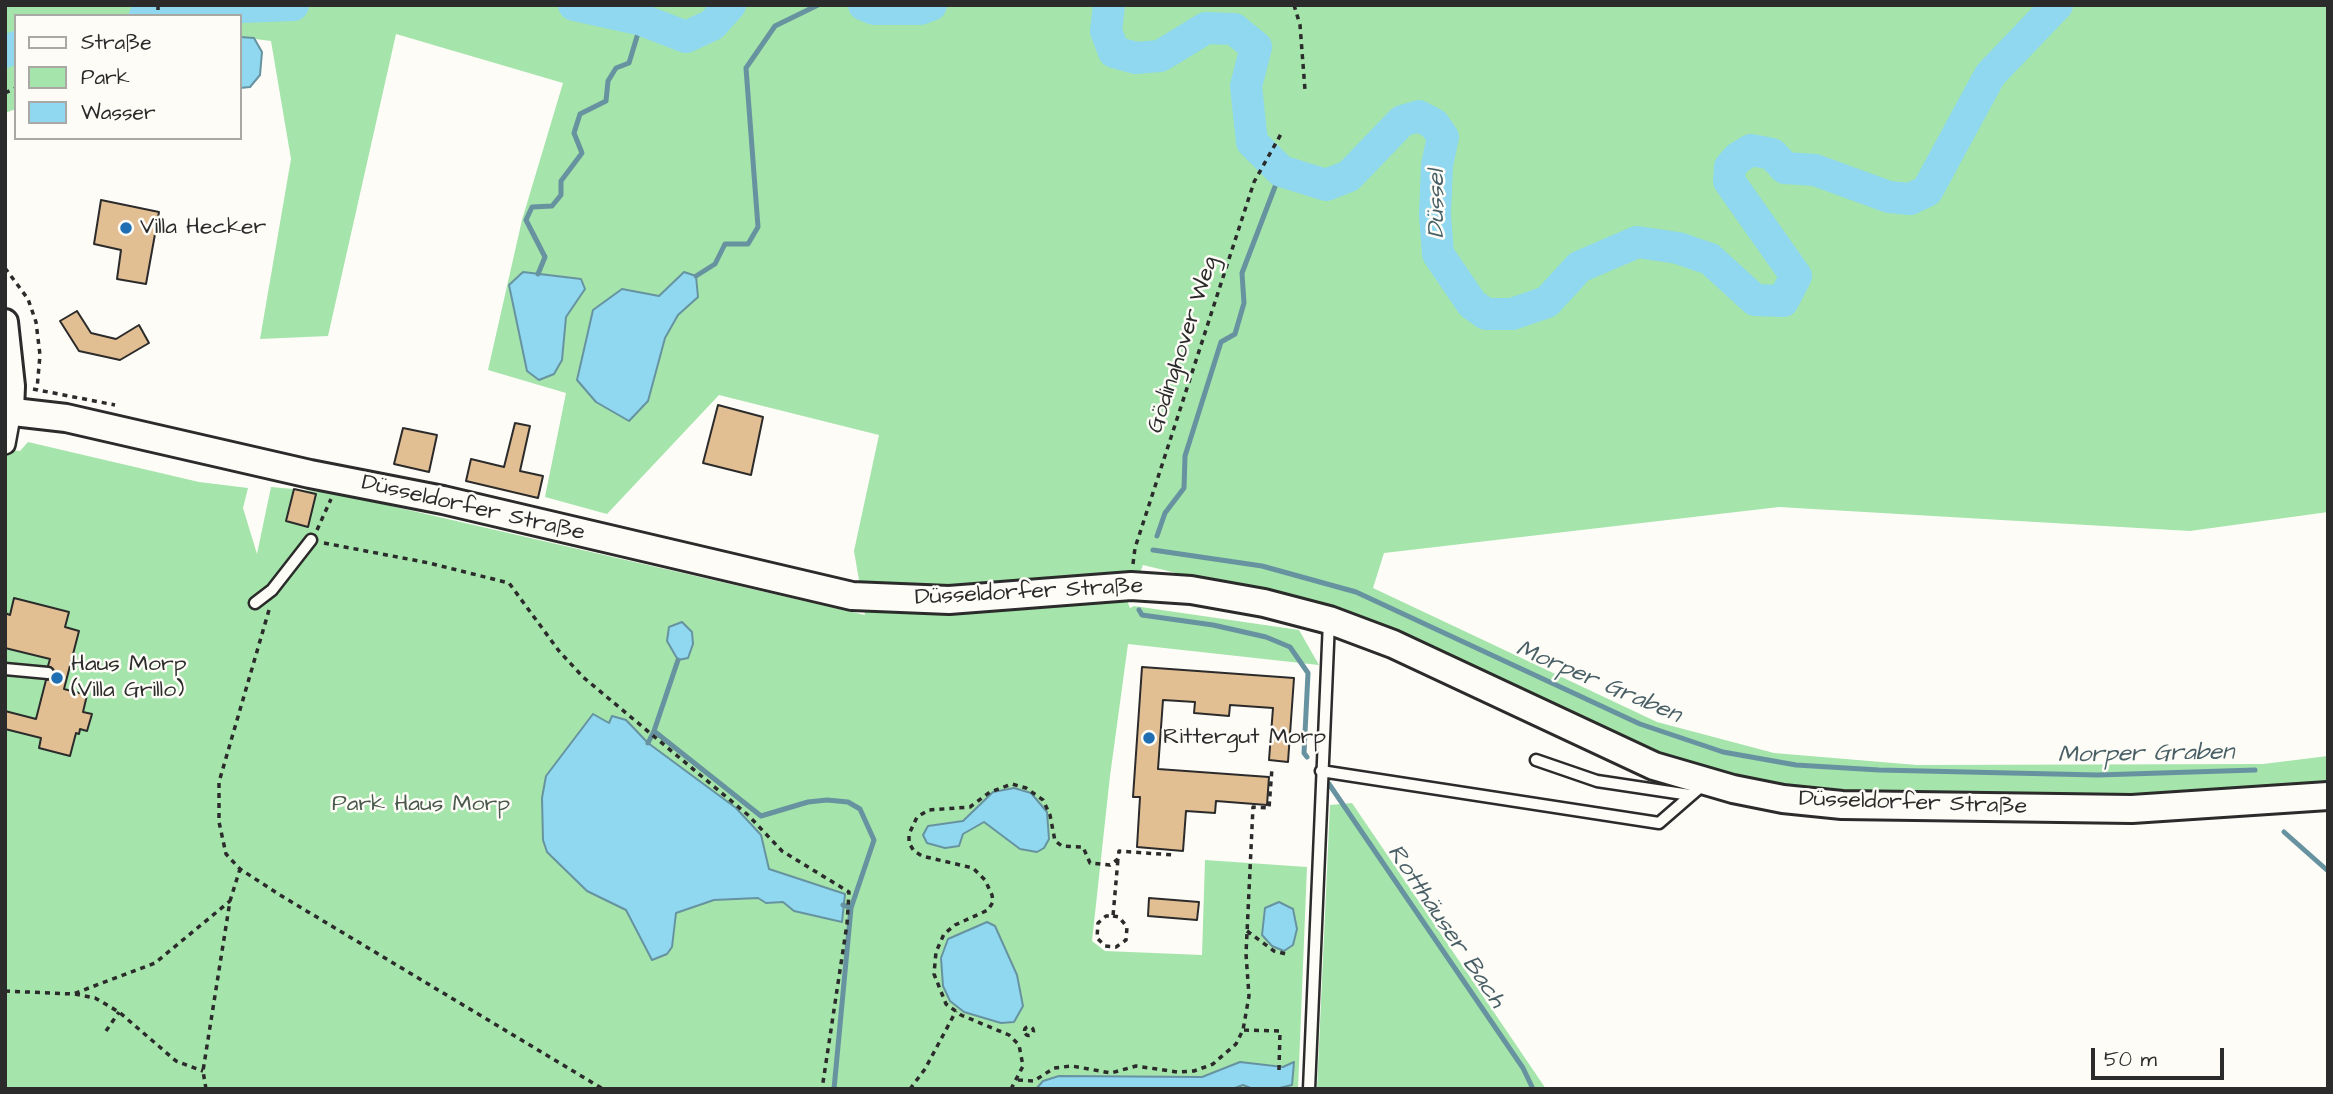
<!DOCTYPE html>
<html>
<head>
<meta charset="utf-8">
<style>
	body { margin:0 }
	#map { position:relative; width:2333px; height:1094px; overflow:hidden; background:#fdfcf7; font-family:"Architects Daughter",sans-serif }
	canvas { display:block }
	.frame { position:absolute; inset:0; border:7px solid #2b2b2b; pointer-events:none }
	.legend { position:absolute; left:14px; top:14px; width:228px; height:126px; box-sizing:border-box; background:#fdfcf7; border:2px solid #a9a8a5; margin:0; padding:9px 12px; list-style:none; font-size:21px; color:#2b2b2b }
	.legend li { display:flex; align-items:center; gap:14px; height:35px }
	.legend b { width:35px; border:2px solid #a9a8a5 }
	.scale { position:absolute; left:2091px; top:1048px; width:133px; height:32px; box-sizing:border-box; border:4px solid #2b2b2b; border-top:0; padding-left:9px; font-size:21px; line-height:24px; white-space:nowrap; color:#2b2b2b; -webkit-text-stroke:5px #fdfcf7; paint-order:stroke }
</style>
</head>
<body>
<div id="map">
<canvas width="2333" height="1094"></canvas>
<div class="frame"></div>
<ul class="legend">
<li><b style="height:9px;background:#fdfcf7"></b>Straße</li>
<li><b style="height:19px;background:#a5e4ab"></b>Park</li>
<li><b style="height:19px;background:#8fd8f0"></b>Wasser</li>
</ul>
<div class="scale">50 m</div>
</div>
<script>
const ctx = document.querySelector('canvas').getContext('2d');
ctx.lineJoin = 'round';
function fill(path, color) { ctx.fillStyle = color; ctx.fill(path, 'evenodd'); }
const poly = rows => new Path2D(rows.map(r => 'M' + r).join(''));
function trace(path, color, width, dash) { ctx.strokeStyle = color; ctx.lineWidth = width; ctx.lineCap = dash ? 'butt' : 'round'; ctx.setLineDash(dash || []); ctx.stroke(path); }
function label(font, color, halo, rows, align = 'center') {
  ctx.font = font + ' "Architects Daughter",sans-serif'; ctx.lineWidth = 5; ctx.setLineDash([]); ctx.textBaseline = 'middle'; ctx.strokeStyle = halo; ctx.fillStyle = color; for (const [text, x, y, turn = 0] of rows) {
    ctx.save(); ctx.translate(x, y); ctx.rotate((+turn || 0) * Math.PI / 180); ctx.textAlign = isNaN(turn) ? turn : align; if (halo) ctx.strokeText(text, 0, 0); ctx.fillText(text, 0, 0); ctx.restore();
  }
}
fill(poly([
	[5,5,2328,5,2328,512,2190,531,1779,507,1384,553,1373,588,1657,722,1774,753,1917,765,2263,764,2328,756,2328,781,2110,799,1917,796,1773,784,1646,752,1364,618,1143,565,1128,603,1130,608,1134,606,1299,630,1319,665,1128,644,1110,776,1092,941,1105,951,1202,955,1205,860,1307,867,1298,1089,5,1089,5,449,20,451,28,442,199,482,248,488,243,508,257,554,271,487,293,489,339,494,865,615,854,551,879,435,719,395,607,514,545,497,566,393,488,370,522,220,563,83,396,34,328,336,260,339,291,159,271,41,240,37,240,16,16,16,16,109,5,113],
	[1352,803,1546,1089,1317,1089,1330,805]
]), '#a5e4ab');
const water = poly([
	[240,37,254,38,262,52,260,75,250,87,240,88,240,37],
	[523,272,581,279,585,289,566,317,562,360,554,374,539,380,527,371,509,285,523,272],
	[684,272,696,276,698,297,678,315,665,338,648,401,629,421,596,402,577,380,593,310,622,289,659,296,684,272],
	[682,622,692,632,693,644,688,658,678,660,667,641,669,627,682,622],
	[593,714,609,723,612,716,626,720,648,743,736,808,761,835,769,869,845,894,842,922,794,911,783,902,766,903,758,898,714,900,676,913,672,947,667,954,652,960,626,910,587,891,547,852,543,840,542,798,546,776,593,714],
	[1014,788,1031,793,1047,812,1049,839,1044,848,1037,852,1020,849,984,822,963,834,959,846,945,848,927,843,923,835,928,826,963,821,993,792,1014,788],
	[1279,902,1293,909,1297,929,1293,945,1284,951,1272,946,1262,935,1265,908,1279,902],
	[987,922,995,926,1017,975,1023,1006,1014,1022,1001,1023,964,1012,950,1001,943,986,941,958,948,939,987,922],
	[1240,1062,1283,1067,1294,1062,1292,1085,1275,1089,1253,1089,1243,1085,1232,1089,1036,1089,1043,1081,1059,1076,1202,1077,1240,1062]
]);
fill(water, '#8fd8f0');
trace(water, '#6793a1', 2);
trace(poly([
	[538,274,545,257,526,220,532,207,552,206,561,195,561,181,582,153,574,133,580,114,606,101,608,81,616,68,629,63,642,20],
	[696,276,715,264,725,244,748,244,758,227,746,68,775,26,818,5],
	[1157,536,1165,513,1184,488,1185,456,1221,342,1235,334,1244,303,1242,273,1281,171],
	[1153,550,1262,566,1356,592,1640,724,1723,752,1796,765,1879,770,2098,775,2255,770],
	[1139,610,1142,615,1213,625,1266,637,1290,647,1308,673,1304,753,1307,757],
	[678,660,654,731,761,816,808,802,827,800,848,802,860,809,874,840,851,908],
	[648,743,654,731],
	[1329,784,1523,1068,1533,1089],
	[2284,832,2328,871],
	[834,1089,851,908,843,905]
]), '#6793a1', 5);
trace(poly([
	[574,5,642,20,686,37,712,25,730,5],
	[864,5,874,9,920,9,931,5],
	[1109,5,1106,31,1114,52,1136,58,1160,56,1206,28,1234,29,1256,47,1246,86,1252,142,1281,171,1326,185,1349,176,1402,121,1419,116,1434,124,1443,137,1437,165,1435,215,1438,254,1472,304,1486,314,1512,314,1547,302,1579,267,1637,242,1678,248,1710,259,1755,300,1783,301,1796,276,1729,181,1730,167,1738,158,1751,150,1772,154,1785,168,1815,170,1889,197,1910,199,1927,191,1990,75,2057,5],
	[145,16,214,8,293,5],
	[5,52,16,47]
]), '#8fd8f0', 32);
const building = poly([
	[101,200,159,212,146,284,117,279,121,250,94,244,101,200],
	[77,311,91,333,116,339,139,325,149,343,120,360,79,351,60,321,77,311],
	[718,405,763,417,751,475,703,463,718,405],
	[515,423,530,426,520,471,543,476,538,498,466,481,471,459,504,467,515,423],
	[403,428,437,435,429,472,394,464,403,428],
	[294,489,316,494,308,527,286,521,294,489],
	[14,598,69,612,65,627,79,631,64,689,87,695,83,712,92,714,87,731,80,729,79,734,76,733,70,756,39,748,41,738,5,729,5,711,36,719,46,680,52,679,55,673,48,666,50,659,5,648,5,613,10,615,14,598],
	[1142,667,1294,678,1288,762,1269,760,1273,708,1230,705,1229,716,1194,713,1195,702,1163,700,1158,769,1269,777,1267,805,1216,801,1215,813,1186,811,1183,851,1137,847,1140,797,1133,797,1142,667],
	[1149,898,1199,902,1197,920,1148,916,1149,898]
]);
fill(building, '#e2be93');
trace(building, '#2b2b2b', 2);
const service = poly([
	[255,603,272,590,311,540],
	[5,669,48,673],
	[1536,760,1597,781,1690,795],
	[1321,771,1659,823,1704,784],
	[1309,1089,1329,621]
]);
const minor = poly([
	[5,444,11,411]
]);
const tertiary = poly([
	[5,322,12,386,11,411]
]);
const secondary = poly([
	[5,411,66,418,310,474,443,500,852,596,949,600,1131,586,1191,590,1264,603,1329,620,1393,644,1654,766,1733,789,1783,799,1842,805,2132,809,2328,796]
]);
trace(service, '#2b2b2b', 15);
trace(minor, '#2b2b2b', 24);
trace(tertiary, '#2b2b2b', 30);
trace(secondary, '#2b2b2b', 32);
trace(poly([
	[158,5,158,16],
	[1294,5,1300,25,1305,90],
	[5,93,16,88],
	[5,268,28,299,36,322,40,355,37,389],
	[33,389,115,405],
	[317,530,331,499],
	[324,543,429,563,509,583,559,651,583,677,748,815,782,851,849,892,847,924,822,1089],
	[1133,564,1135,548,1254,182,1281,134],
	[269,610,219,782,219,822,226,854,240,869,280,895,603,1089],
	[1113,916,1119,917,1127,927,1126,940,1116,947,1105,946,1097,938,1098,923,1106,916,1113,916,1118,859],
	[1247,931,1274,951,1286,954],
	[5,991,73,994,155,963,230,901],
	[75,994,95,998,119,1012,176,1061,203,1071],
	'1024.5 1031a4.5 4.5 0 1 1 9 0a4.5 4.5 0 1 1-9 0Z',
	[1244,1030,1280,1031,1279,1070],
	[106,1031,119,1012],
	[1018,1080,1034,1081,1054,1068,1072,1066,1111,1073,1136,1066,1177,1072,1194,1071,1213,1064,1236,1044,1243,1030,1249,996,1246,954,1253,807,1269,808,1272,768],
	[206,1089,203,1071,230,901,240,869],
	[910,1089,925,1069,956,1011],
	[1011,1089,1023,1066,1019,1045,1009,1035,961,1015,946,1004,934,974,936,952,944,934,955,925,988,910,993,902,992,895,985,880,973,868,922,856,914,851,909,843,909,834,917,817,929,810,970,807,990,792,1012,784,1026,788,1043,800,1050,815,1055,841,1062,846,1083,847,1090,863,1110,865,1118,859,1119,851,1173,855]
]), '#2b2b2b', 3.5, [5, 5]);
trace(service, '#fdfcf7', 10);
trace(minor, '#fdfcf7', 19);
trace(tertiary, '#fdfcf7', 24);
trace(secondary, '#fdfcf7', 26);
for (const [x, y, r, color] of [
	[126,228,7,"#1f6fb2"],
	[57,678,7,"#1f6fb2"],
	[1149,738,7,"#1f6fb2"]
]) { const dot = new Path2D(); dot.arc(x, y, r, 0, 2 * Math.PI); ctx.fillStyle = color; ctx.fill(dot); trace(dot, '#fdfcf7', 2.5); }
label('23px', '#2b2b2b', '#fdfcf7', [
	["Villa Hecker",140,228],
	["Haus Morp",71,665],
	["(Villa Grillo)",71,691],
	["Rittergut Morp",1163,738]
], 'left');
label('23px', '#2b2b2b', '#fdfcf7', [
	["Gödinghover Weg",1184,345,-72],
	["Düsseldorfer Straße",473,509,13],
	["Düsseldorfer Straße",1029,593,-3],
	["Düsseldorfer Straße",1913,804,2]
]);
label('23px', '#4a594b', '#fdfcf7', [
	["Park Haus Morp",421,805]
]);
label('italic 24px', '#495f66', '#fdfcf7', [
	["Düssel",1438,204,-90],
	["Morper Graben",1598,683,23],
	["Morper Graben",2146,755,-1],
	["Rotthäuser Bach",1445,927,56]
]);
</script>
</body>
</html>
